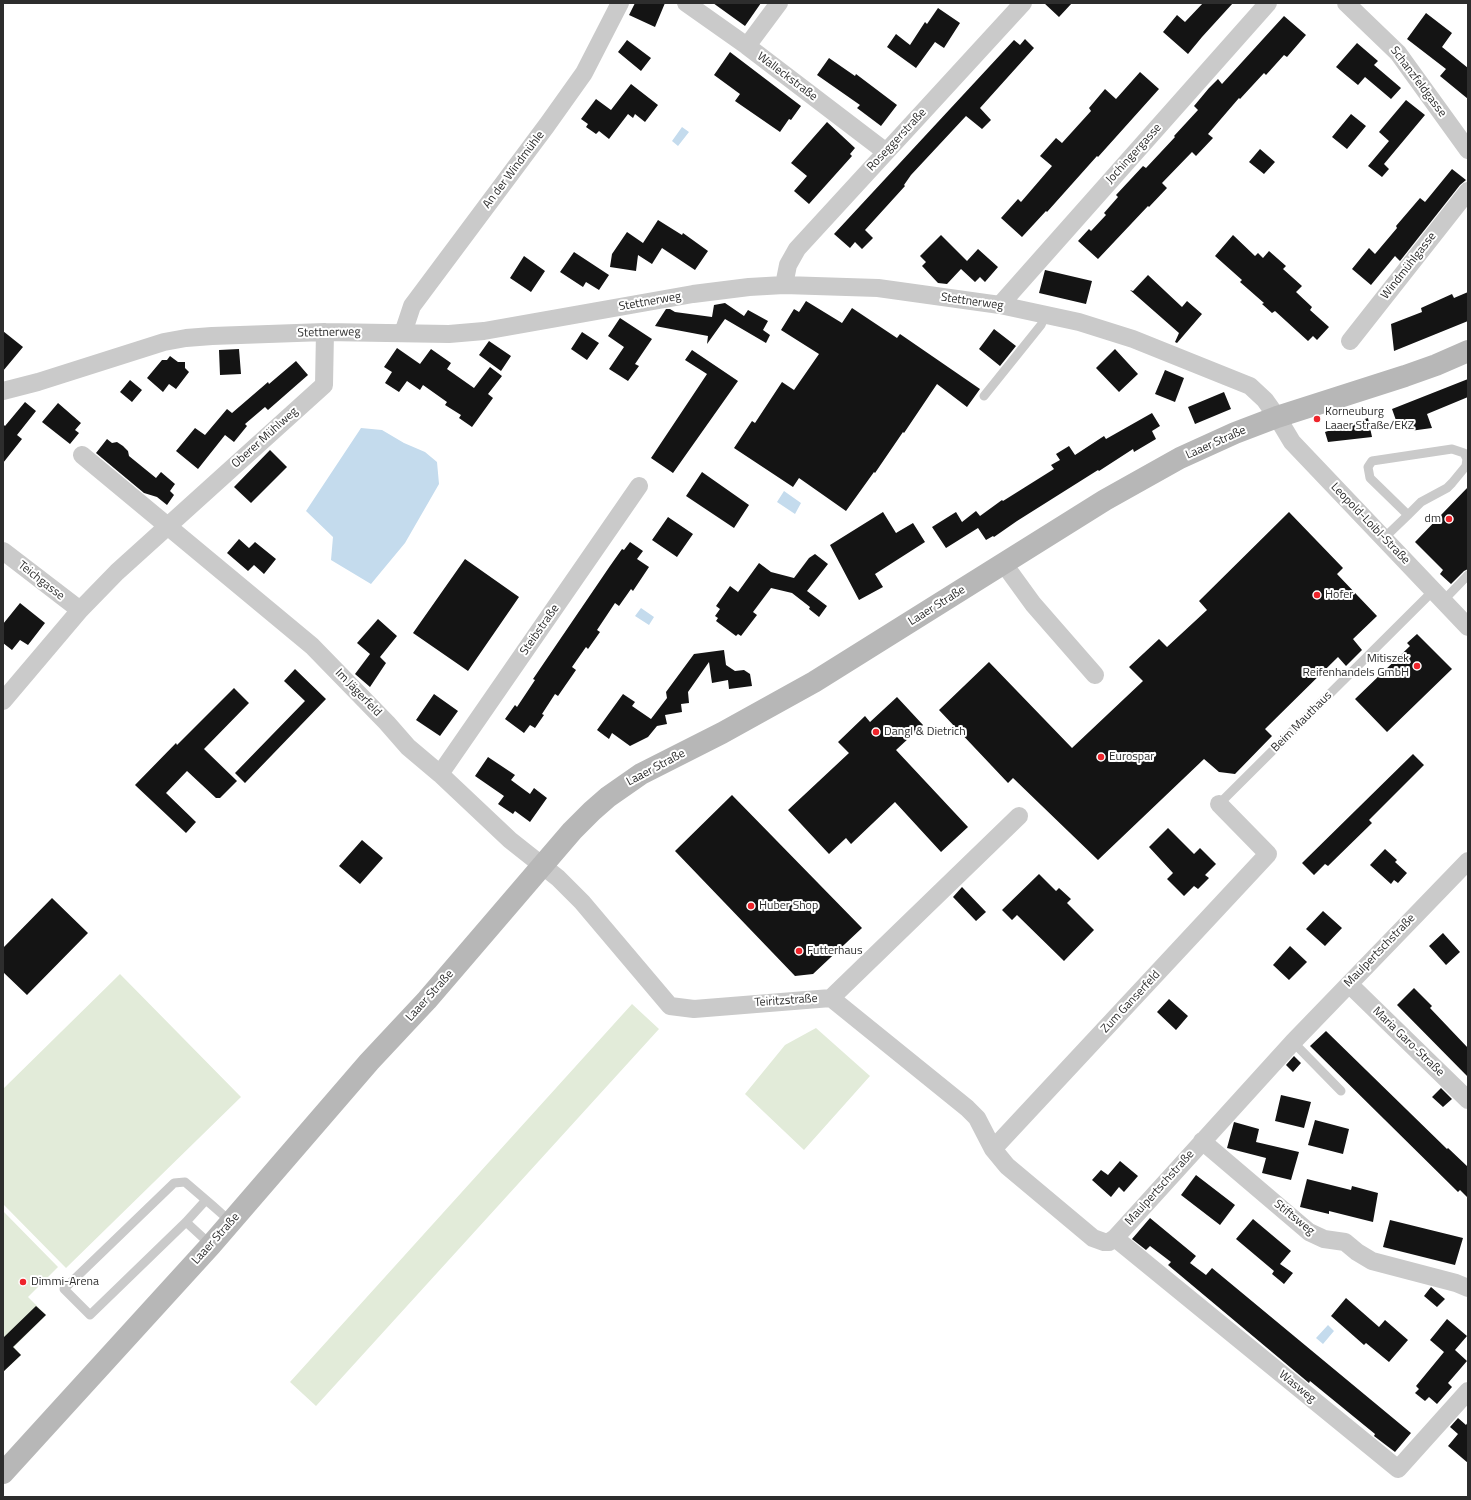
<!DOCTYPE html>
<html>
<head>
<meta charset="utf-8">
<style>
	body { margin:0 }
	#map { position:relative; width:1471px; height:1500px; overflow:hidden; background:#fff; font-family:"Titillium Web",sans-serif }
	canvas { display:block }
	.frame { position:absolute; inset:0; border:4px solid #2d2d2d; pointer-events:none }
</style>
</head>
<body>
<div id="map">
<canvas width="1471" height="1500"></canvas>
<div class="frame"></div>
</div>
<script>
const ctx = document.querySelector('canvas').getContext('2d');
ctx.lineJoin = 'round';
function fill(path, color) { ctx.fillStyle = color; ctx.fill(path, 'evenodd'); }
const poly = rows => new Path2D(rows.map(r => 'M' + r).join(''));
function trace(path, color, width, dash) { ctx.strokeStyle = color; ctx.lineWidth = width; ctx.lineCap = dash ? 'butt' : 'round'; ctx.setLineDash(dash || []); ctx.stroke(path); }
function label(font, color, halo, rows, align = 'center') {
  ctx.font = font + ' "Titillium Web",sans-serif'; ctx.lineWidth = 4; ctx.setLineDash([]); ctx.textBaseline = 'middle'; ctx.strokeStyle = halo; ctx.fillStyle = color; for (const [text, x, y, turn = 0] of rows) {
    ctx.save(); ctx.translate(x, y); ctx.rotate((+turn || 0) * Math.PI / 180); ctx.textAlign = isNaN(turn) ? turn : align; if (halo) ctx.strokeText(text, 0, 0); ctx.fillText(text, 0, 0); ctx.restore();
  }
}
fill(poly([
	[120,974,241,1097,66,1268,3,1204,3,1089],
	[632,1004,659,1029,316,1406,290,1382],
	[816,1028,870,1076,804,1150,745,1094,785,1045],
	[3,1211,58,1267,28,1297,46,1315,14,1347,21,1355,3,1372]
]), '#e2ebd9');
fill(poly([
	[682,127,689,132,678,146,672,141],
	[361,428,382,430,404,443,425,452,437,462,439,484,405,543,371,584,331,560,333,537,306,511],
	[784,491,801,503,795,514,777,502],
	[641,608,654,617,649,625,635,616],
	[1328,1325,1334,1331,1323,1344,1316,1338]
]), '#c4dbed');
fill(poly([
	[635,3,665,3,655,27,629,15],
	[713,3,761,3,745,26],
	[1044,3,1072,3,1059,17],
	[1203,3,1233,3,1202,37,1188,54,1163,32,1177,15,1185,22],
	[938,8,960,23,944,48,935,42,916,68,887,47,896,34,910,45,925,22,927,24],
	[1426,13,1452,33,1442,47,1468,68,1468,99,1440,76,1446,69,1407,39],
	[1284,16,1306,35,1287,57,1284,55,1266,75,1264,73,1240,99,1239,98,1208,134,1213,138,1196,156,1192,152,1162,183,1167,188,1149,207,1148,206,1098,259,1078,241,1089,229,1091,231,1106,215,1104,213,1118,197,1116,195,1143,166,1146,168,1175,137,1174,136,1198,110,1194,106,1209,88,1218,79,1222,84],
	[1025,39,1034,48,980,108,991,120,982,129,966,116,911,175,904,185,905,186,865,230,873,238,862,249,855,242,850,248,834,234,1014,40,1020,45],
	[627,40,651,58,641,71,618,52],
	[1357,43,1378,61,1374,65,1401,88,1391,99,1365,77,1358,85,1336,67],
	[730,52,801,106,791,120,789,119,780,132,735,101,740,94,714,75],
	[829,58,855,76,856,74,897,105,881,126,857,108,860,105,817,75],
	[1140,72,1159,89,1098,157,1097,156,1047,212,1046,211,1022,237,1001,218,1018,199,1021,202,1052,166,1040,156,1056,138,1062,143,1091,111,1089,108,1105,89,1116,99],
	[631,84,658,105,645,122,635,114,633,118,628,114,609,139,599,131,596,134,586,127,588,124,581,119,596,99,611,110],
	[1406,100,1425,115,1384,164,1389,169,1382,177,1368,166,1389,141,1379,132],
	[1351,114,1366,126,1347,149,1332,137],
	[827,122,855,148,850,154,852,156,809,204,794,191,807,176,791,163],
	[1260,149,1275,162,1264,174,1249,162],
	[1452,169,1466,180,1460,185,1400,261,1395,256,1371,285,1352,269,1369,248,1375,254,1397,228,1396,226,1420,198,1425,202],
	[658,220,682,235,683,233,708,251,695,270,662,248,652,264,638,255,636,271,610,267,612,254,627,232,643,243],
	[941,235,967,261,978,249,998,267,985,282,980,277,975,282,961,269,947,284,938,283,922,266,926,262,920,256],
	[1233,235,1255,256,1258,253,1263,258,1269,251,1286,266,1283,269,1302,286,1296,292,1312,307,1310,310,1329,327,1317,340,1313,336,1308,341,1275,311,1272,313,1262,304,1264,303,1240,282,1242,280,1215,256],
	[574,252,609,275,599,290,586,282,583,287,560,272],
	[524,256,545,271,531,292,510,278],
	[1045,270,1092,281,1086,304,1039,293],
	[1148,275,1182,307,1187,301,1202,314,1177,343,1175,342,1179,333,1130,290,1133,291],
	[1468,292,1468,321,1394,351,1391,324,1422,312,1421,308,1452,294,1454,298],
	[806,301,842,323,852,308,897,338,900,334,980,389,967,407,937,384,904,433,903,432,875,473,874,472,846,511,799,478,793,487,734,448,752,421,755,423,782,382,794,390,819,354,781,330,794,309,799,312],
	[725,303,744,316,748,310,768,321,763,330,770,335,766,343,725,319,707,344,708,336,655,326,666,309,670,309,675,312,712,317,714,305],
	[620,318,652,339,635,364,639,366,628,381,609,369,624,347,608,336],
	[994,329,1016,346,1000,366,979,349],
	[3,331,23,347,3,371],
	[582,332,599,343,587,360,571,349],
	[489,341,511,356,501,371,479,355],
	[397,348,420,364,431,349,451,363,447,369,474,388,490,367,502,376,488,394,493,398,472,427,459,418,461,415,445,405,447,402,423,385,420,390,407,381,399,392,385,383,392,372,384,367],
	[239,349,241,374,220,375,219,350],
	[1115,349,1138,374,1119,392,1096,368],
	[692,350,738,381,673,473,651,458,707,374,685,360],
	[170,356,178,362,185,362,185,368,189,372,176,389,169,384,163,392,147,378,162,360,167,360],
	[296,361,308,375,268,410,265,407,245,424,247,426,234,442,225,435,198,469,176,451,195,428,205,435,227,409,232,413,268,382,269,384],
	[1165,370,1184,378,1175,402,1155,394],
	[1468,379,1468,397,1427,414,1432,428,1410,431,1407,422,1398,426,1392,409],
	[130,380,142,390,132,402,120,392],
	[1224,392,1231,409,1195,424,1188,407],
	[25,402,36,411,17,435,22,439,3,463,3,424,5,426],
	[58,403,81,423,75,430,79,433,70,444,42,422],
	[1152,413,1160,426,1152,431,1156,439,1134,452,1133,449,1099,471,1098,470,1017,521,994,537,993,536,986,540,978,528,946,548,932,527,956,512,962,522,976,511,980,516,1002,500,1003,501,1054,469,1051,465,1060,460,1056,454,1069,446,1075,455,1104,436,1106,439],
	[1368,418,1372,437,1328,442,1325,432],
	[107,439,112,443,117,442,123,446,128,451,129,456,156,478,161,472,175,484,170,491,174,495,167,505,157,497,144,493,96,453],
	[270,450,287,467,251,503,234,487],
	[702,472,749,505,734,528,686,496],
	[1468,487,1468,569,1464,571,1451,584,1440,574,1443,570,1415,542],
	[883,512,896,533,913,523,925,542,875,574,883,587,859,600,830,545],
	[1289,512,1343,568,1337,574,1377,616,1353,639,1362,650,1346,666,1338,657,1265,729,1272,736,1235,774,1219,772,1204,759,1098,860,1013,778,1008,783,939,710,989,662,1072,748,1143,681,1129,667,1159,639,1167,647,1207,610,1199,601],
	[668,517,693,534,677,557,652,540],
	[239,539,249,548,255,542,276,559,264,574,254,565,248,571,227,553],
	[630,542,643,551,637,559,649,567,633,591,631,589,619,606,615,603,597,630,600,632,588,649,586,647,572,667,576,670,558,696,555,694,542,714,544,715,535,728,530,725,524,733,505,719,515,705,517,707,535,680,533,679,610,566,622,549,624,550],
	[815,554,828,564,807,591,827,606,819,617,809,609,810,607,792,593,771,588,753,612,757,615,741,636,738,634,736,636,716,621,718,618,715,616,720,609,716,606,730,586,738,592,759,563,771,572,794,578,809,558],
	[465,559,519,597,468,671,413,633],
	[20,603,45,623,28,645,20,640,12,650,3,643,3,624],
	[378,619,397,636,380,657,386,663,370,687,355,674,370,654,357,643],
	[1417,634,1452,669,1387,732,1355,699,1410,646,1407,643],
	[724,650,726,665,735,671,744,670,750,674,752,686,729,689,728,680,712,683,709,662,688,692,689,703,681,704,682,712,665,715,667,724,657,726,648,737,630,746,612,733,609,739,597,730,623,694,635,702,632,706,651,719,667,698,666,692,694,654],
	[295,669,326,699,245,783,235,773,305,701,284,681],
	[234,688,249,703,204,749,237,781,220,798,216,798,187,771,166,793,196,822,186,833,135,785,176,743,177,745],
	[434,694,458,711,440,736,416,720],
	[897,697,923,725,896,750,968,827,941,852,895,802,851,844,846,838,829,854,788,810,849,753,838,742,865,716,870,722],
	[1413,754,1424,765,1369,820,1372,823,1328,866,1325,864,1314,875,1302,863],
	[488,757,515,775,511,780,530,794,534,788,547,798,530,822,515,811,513,814,498,804,504,796,475,776],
	[732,795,862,928,813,974,795,976,675,851],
	[1168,828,1194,854,1200,848,1216,864,1205,875,1209,878,1198,889,1194,886,1184,896,1167,879,1173,873,1149,847],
	[362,840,383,858,360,884,339,866],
	[1385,849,1397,860,1395,862,1407,873,1398,883,1394,880,1391,884,1370,865],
	[1039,874,1056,891,1059,888,1071,899,1067,903,1094,930,1064,961,1017,915,1012,920,1002,910],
	[962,887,986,912,976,921,953,897],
	[52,898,88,933,27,995,3,972,3,948],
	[1323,911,1342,928,1325,946,1306,929],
	[1443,933,1460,952,1446,965,1429,946],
	[1290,946,1307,962,1289,980,1273,965],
	[1414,988,1432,1006,1430,1008,1468,1048,1468,1077,1397,1005],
	[1169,999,1188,1016,1176,1030,1157,1012],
	[1326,1031,1447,1149,1448,1148,1468,1167,1468,1198,1460,1190,1458,1192,1310,1046],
	[1294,1056,1301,1063,1293,1072,1286,1065],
	[1441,1088,1452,1099,1443,1107,1432,1097],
	[1281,1095,1311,1102,1304,1128,1275,1121],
	[1315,1120,1349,1129,1343,1154,1308,1145],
	[1234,1122,1259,1129,1256,1142,1299,1152,1291,1180,1262,1173,1266,1158,1227,1148],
	[1120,1161,1138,1176,1124,1192,1119,1187,1111,1197,1092,1180,1101,1170,1108,1175],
	[1196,1175,1235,1205,1220,1225,1181,1195],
	[1307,1179,1351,1190,1352,1186,1378,1193,1373,1222,1329,1211,1329,1214,1300,1207],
	[1150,1218,1196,1256,1190,1263,1206,1275,1212,1268,1411,1433,1395,1452,1374,1436,1375,1434,1310,1381,1309,1383,1168,1265,1171,1262,1150,1246,1146,1250,1132,1239],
	[1253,1219,1291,1251,1280,1264,1293,1273,1284,1284,1272,1274,1274,1271,1236,1239],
	[1390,1220,1463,1238,1455,1265,1383,1247],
	[1431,1287,1445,1299,1437,1307,1424,1296],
	[1346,1298,1379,1327,1385,1320,1408,1340,1389,1362,1366,1343,1364,1345,1331,1316],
	[36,1306,46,1315,13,1347,21,1355,3,1372,3,1336,4,1337],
	[1447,1319,1467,1336,1455,1350,1467,1361,1448,1383,1452,1387,1437,1404,1429,1397,1425,1401,1415,1393,1419,1389,1416,1386,1444,1352,1430,1340],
	[1458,1418,1466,1425,1468,1422,1468,1463,1448,1446,1458,1434,1450,1427]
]), '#141414');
trace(poly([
	[984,396,1041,325,1046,314],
	[1384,538,1408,515,1421,502,1447,488,1452,483,1466,466,1467,459,1464,453,1452,449,1372,461,1368,467,1370,478,1408,515],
	[1443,601,1468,575],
	[1219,804,1433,591],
	[1293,1042,1341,1091],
	[206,1200,186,1222,90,1315,64,1289,174,1183,185,1182,213,1206,231,1222],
	[186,1222,211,1245]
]), '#cacaca', 9);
trace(poly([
	[686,3,747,46,886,152],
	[1346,3,1398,53,1468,150],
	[747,46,779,3],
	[784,285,788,265,797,249,1023,3],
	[1000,305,1268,3],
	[403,333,412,306,547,125,584,73,620,3],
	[1350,341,1468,191],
	[3,391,38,382,164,342,186,338,212,336,325,332,449,334,484,331,693,294,749,287,784,285,878,288,1000,305,1079,322,1133,339,1250,386,1265,400,1277,417,1292,442,1468,627],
	[82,455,312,646,387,723,408,747,440,774,510,840,558,878,582,902,670,1006,694,1009,831,998,1019,816],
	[3,551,80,610],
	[1004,564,1033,604,1095,675],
	[3,701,80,610,117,572,324,385,325,332],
	[440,774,639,486],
	[1349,984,1468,1100],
	[831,998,967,1108,977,1118,993,1149,1007,1166,1093,1238,1104,1242,1109,1242,1115,1238,1293,1042,1468,861],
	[1202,1141,1309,1232,1324,1239,1345,1242,1357,1252,1372,1261,1456,1283,1468,1288],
	[993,1149,1268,854,1219,804],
	[1115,1238,1398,1469,1468,1391]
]), '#cacaca', 18);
trace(poly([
	[3,1473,211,1245,369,1062,427,1000,572,831,592,811,608,797,641,774,722,733,814,682,1105,500,1180,458,1235,433,1277,417,1405,376,1436,365,1468,351]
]), '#b7b7b7', 22);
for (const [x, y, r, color] of [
	[1317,419,4,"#ee242b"],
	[1449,519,4,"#ee242b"],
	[1317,595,4,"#ee242b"],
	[1417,666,4,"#ee242b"],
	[876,732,4,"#ee242b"],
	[1101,757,4,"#ee242b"],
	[751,906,4,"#ee242b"],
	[799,951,4,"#ee242b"],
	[23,1282,4,"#ee242b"]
]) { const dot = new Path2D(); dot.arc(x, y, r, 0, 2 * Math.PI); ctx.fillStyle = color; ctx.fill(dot); trace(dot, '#fff', 1.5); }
label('12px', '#2d2d2d', '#fff', [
	["Walleckstraße",787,77,37],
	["Schanzfeldgasse",1418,82,53],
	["Roseggerstraße",897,140,-47],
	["Jochingergasse",1134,154,-48],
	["An der Windmühle",514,170,-53],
	["Windmühlgasse",1409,266,-52],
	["Stettnerweg",650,302,-10],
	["Stettnerweg",972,302,8],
	["Stettnerweg",329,333,-1],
	["Oberer Mühlweg",265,438,-42],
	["Laaer Straße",1216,443,-24],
	["Leopold-Loibl-Straße",1370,524,46],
	["Teichgasse",41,581,38],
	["Laaer Straße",937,606,-32],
	["Steibstraße",540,630,-55],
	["Im Jägerfeld",358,693,46],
	["Beim Mauthaus",1302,722,-45],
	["Laaer Straße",656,768,-28],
	["Maulpertschstraße",1380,951,-46],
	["Laaer Straße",430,996,-48],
	["Teiritzstraße",786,1001,-4],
	["Zum Ganserfeld",1131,1002,-47],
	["Maria Garo-Straße",1408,1042,44],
	["Maulpertschstraße",1160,1188,-48],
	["Stiftsweg",1294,1218,39],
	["Laaer Straße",216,1239,-48],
	["Wasweg",1297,1387,39]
]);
label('12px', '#2d2d2d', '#fff', [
	["Korneuburg",1325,412],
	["Laaer Straße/EKZ",1325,426],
	["dm",1441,519,"right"],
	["Hofer",1325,595],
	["Mitiszek",1409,659,"right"],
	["Reifenhandels GmbH",1409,673,"right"],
	["Dangl & Dietrich",884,732],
	["Eurospar",1109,757],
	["Huber Shop",759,906],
	["Futterhaus",807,951],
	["Dimmi-Arena",31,1282]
], 'left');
</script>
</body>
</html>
